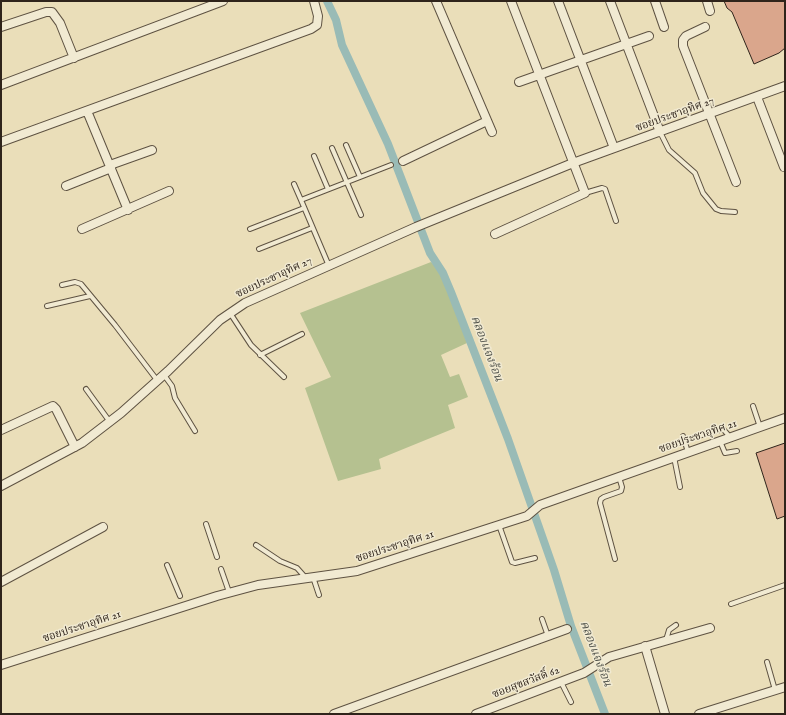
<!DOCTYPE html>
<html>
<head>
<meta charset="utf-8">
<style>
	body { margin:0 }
	#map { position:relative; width:786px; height:715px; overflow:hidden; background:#eadeb9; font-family:"IM FELL English",serif }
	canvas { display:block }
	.frame { position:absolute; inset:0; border:2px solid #2f241b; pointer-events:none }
</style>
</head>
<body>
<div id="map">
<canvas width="786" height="715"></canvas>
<div class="frame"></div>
</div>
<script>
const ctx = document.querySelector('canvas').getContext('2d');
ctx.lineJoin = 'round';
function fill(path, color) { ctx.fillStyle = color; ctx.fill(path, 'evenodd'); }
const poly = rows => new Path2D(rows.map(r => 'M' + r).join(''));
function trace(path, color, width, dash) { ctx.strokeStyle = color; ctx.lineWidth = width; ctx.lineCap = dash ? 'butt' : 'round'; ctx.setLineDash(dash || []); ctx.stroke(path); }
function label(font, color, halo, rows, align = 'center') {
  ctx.font = font + ' "IM FELL English","Noto Serif Thai",serif'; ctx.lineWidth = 3; ctx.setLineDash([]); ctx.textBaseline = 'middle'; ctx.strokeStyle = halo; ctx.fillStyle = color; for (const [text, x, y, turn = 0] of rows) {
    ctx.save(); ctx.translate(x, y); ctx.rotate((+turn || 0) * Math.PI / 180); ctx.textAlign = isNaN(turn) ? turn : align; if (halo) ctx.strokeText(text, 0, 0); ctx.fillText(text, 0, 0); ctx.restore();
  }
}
fill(poly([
	[431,262,436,266,446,283,467,343,441,355,450,377,459,374,468,397,448,405,455,428,379,459,381,469,338,481,305,388,331,377,300,313]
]), '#b5c190');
trace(poly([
	[327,1,336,20,342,45,388,144,430,253,443,273,451,292,508,439,554,570,571,626,605,714]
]), '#99bbb6', 8);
const building = poly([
	[724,1,785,1,785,48,779,53,754,64,732,12,727,8,724,1],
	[785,443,785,516,777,519,756,453,785,443]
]);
fill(building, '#daa68c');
trace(building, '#2f241b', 1);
const lane = poly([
	[660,132,669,150,695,173,703,193,716,209,721,211,735,212],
	[346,145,360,177],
	[332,148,361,215],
	[314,156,328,189],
	[294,184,301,200],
	[585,193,602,188,605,189,616,221],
	[250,229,304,208],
	[259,249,312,228],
	[329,266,301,200,391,165],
	[62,285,75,282,81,284,115,325,157,380],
	[47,306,90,296],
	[230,313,251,345,284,377],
	[260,355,302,334],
	[164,375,172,386,175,398,195,431],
	[86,389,110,422],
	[753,406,760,427],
	[683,436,688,452],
	[698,436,723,429,730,437],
	[720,441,725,453,737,451],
	[674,457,680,487],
	[206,524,217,557],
	[499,525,512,562,515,563,535,558],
	[256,545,280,561,297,568,305,577],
	[615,559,600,503,601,499,604,497,621,491,622,487,619,477],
	[167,565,180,596],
	[221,569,229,592],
	[313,577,319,595],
	[731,604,785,585],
	[542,619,548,636],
	[666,640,669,630,676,625],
	[767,662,775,690],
	[561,682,571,702]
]);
const street = poly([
	[436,1,492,132],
	[558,1,614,148],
	[610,1,660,132],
	[655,1,664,27],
	[707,1,710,11],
	[1,27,46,12,52,12,60,23,74,58],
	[705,27,686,36,683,40,683,46,736,182],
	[519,82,649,36],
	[1,85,223,1],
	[757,97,784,167],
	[87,111,128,210],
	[1,142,311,29,317,25,318,16,314,1],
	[403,161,487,121],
	[110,165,152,150],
	[66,186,111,168],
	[82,229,169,191],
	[495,234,585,193,511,1],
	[1,430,53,406,56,409,75,447],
	[1,486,82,443,121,413,168,371,220,320,245,303,416,227,573,163,785,86],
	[1,582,103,527],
	[645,646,665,714],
	[1,665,217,596,258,585,357,571,527,516,540,505,785,418],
	[334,714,567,629],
	[476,714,584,673,609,657,710,628],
	[699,714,785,687]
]);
trace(lane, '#5e5242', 6);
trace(street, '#5e5242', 10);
trace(lane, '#f1ead2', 4);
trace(street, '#f1ead2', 8);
label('11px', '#2f241b', '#f1ead2', [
	["ซอยประชาอุทิศ 27",675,115,-20],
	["ซอยประชาอุทิศ 27",274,278,-25],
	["ซอยประชาอุทิศ 21",698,437,-19],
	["ซอยประชาอุทิศ 21",395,547,-18],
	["ซอยประชาอุทิศ 21",82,627,-18],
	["ซอยสุขสวัสดิ์ 62",526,683,-21]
]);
label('italic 12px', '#4f514a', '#f1ead2', [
	["คลองแจงร้อน",486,349,69],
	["คลองแจงร้อน",595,654,69]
]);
</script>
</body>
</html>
